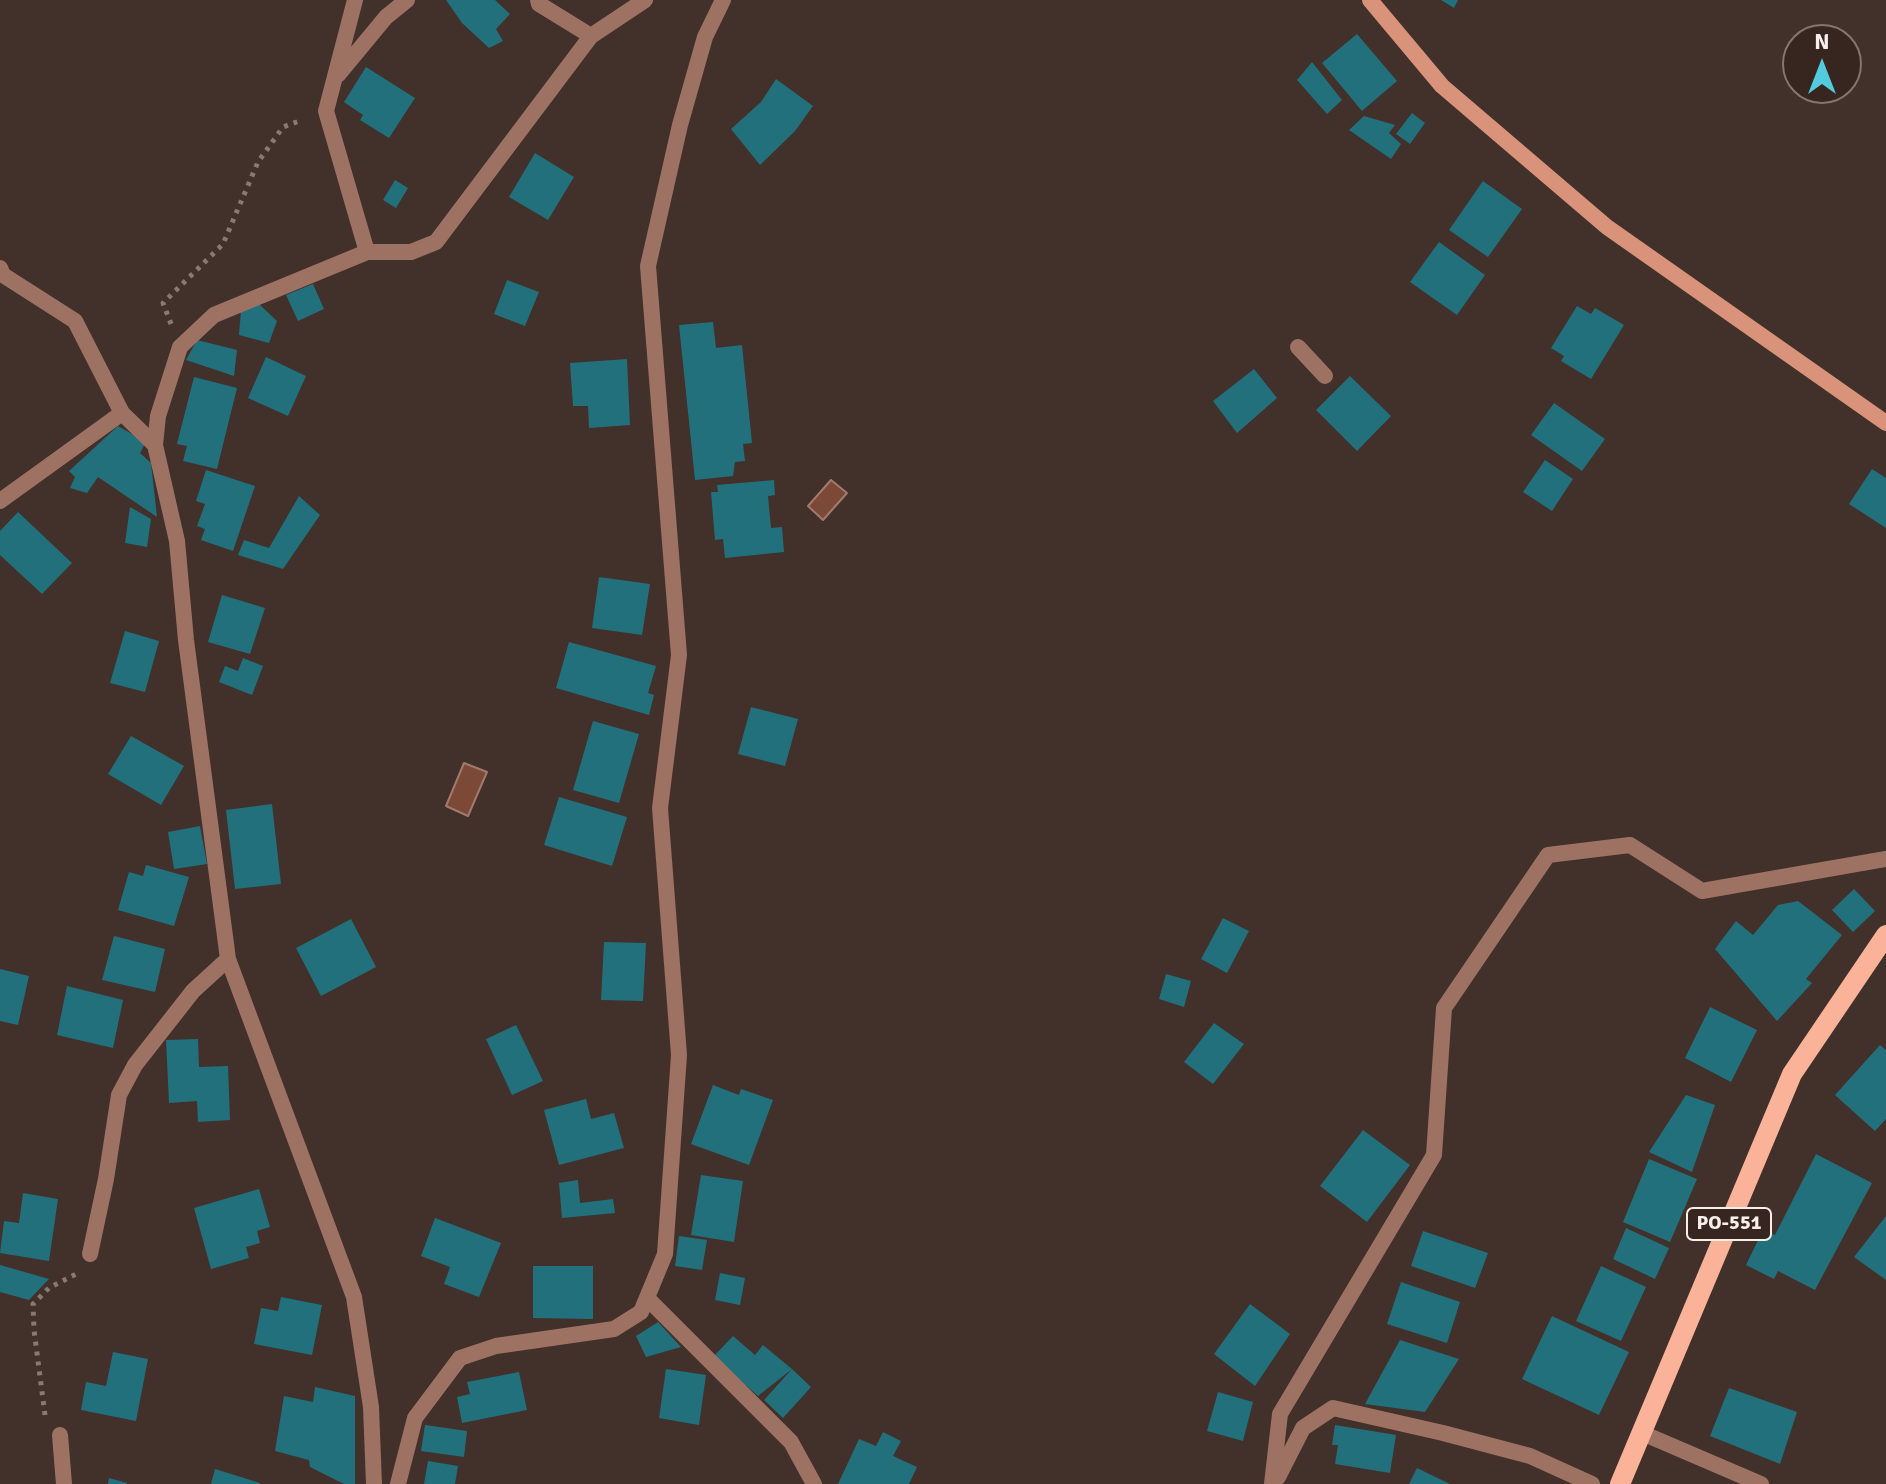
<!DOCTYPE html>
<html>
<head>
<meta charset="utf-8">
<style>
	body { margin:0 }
	#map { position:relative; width:1886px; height:1484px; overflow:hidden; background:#42302a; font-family:Signika,sans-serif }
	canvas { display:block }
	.north { position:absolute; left:1782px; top:24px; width:80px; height:80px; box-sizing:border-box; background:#372620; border:2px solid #857670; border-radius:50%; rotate:0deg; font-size:22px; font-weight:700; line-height:32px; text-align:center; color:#f9eee9 }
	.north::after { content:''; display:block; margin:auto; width:28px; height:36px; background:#54cade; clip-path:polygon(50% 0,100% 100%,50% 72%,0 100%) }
</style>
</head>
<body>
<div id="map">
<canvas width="1886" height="1484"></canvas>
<div class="north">N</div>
</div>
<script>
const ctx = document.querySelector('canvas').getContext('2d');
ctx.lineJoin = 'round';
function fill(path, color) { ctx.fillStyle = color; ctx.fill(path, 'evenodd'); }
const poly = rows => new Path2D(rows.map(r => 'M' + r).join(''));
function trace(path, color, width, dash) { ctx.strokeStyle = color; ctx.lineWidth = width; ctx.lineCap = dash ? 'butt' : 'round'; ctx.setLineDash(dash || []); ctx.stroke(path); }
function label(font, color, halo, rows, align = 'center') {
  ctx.font = font + ' Signika,sans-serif'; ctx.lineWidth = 8; ctx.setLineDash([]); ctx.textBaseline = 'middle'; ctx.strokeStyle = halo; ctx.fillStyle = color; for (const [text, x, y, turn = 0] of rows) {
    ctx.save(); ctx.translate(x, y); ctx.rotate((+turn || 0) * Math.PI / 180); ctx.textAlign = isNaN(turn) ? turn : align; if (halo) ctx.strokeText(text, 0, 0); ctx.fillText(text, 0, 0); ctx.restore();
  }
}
const water = poly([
	[831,480,847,493,823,520,808,506,831,480],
	[464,763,487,772,468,816,446,806,464,763]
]);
fill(water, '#7b4936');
trace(water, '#a17a6c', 2);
fill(poly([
	[446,0,495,0,510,14,496,29,503,41,489,48,462,23],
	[1441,0,1458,0,1454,8],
	[1357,34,1397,81,1362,111,1322,63],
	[1312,62,1342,100,1327,114,1297,80],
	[366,67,415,98,389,138,360,120,363,115,344,102],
	[776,79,813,106,795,131,760,165,731,129,761,102],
	[1412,113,1425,123,1410,144,1396,134],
	[1364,116,1395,125,1389,133,1401,144,1391,159,1349,130],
	[535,153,574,177,548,220,509,197],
	[395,180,408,188,396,208,383,200],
	[1483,181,1522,209,1488,257,1449,230],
	[1439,242,1485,275,1457,315,1410,282],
	[507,280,539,292,525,326,494,314],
	[313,284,324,309,298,321,286,295],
	[259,304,277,321,269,343,239,335,241,310],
	[1577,306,1591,314,1595,308,1624,325,1591,379,1561,361,1564,356,1551,348],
	[713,322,716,348,742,345,752,443,743,444,745,461,735,462,733,476,695,480,679,325],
	[197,340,237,350,234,376,186,360],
	[266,357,306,376,288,416,248,398],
	[627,359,630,425,589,428,588,406,573,406,570,363],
	[1254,369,1277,398,1237,433,1213,401],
	[1350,376,1391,416,1357,451,1316,410],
	[194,377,237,388,217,469,183,461,187,446,177,444],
	[1554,403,1605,439,1582,471,1531,435],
	[118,426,146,442,140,453,151,463,157,517,98,477,87,493,70,488,75,477,69,471],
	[1545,460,1573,479,1552,511,1523,492],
	[1872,469,1886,478,1886,528,1849,504],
	[206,470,255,486,233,551,201,540,205,529,197,526,205,504,196,501],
	[774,480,775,495,768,496,771,528,782,527,784,552,725,558,723,539,715,540,711,492,718,492,717,485],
	[299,496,320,515,283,569,238,555,244,540,269,548],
	[130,507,151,519,147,547,125,543],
	[18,512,72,563,42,594,0,555,0,531],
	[599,577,650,584,642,635,592,628],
	[222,595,265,608,250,654,208,642],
	[125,631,159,641,145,692,110,683],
	[569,642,656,666,648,693,654,695,649,715,556,688],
	[243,658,263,666,252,695,219,682,225,666,238,671],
	[751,707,798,719,785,766,738,754],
	[593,721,639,734,619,803,573,790],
	[131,736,184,766,161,805,108,774],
	[559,797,627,817,612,866,544,845],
	[272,804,281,884,235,889,226,810],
	[200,826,207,864,174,869,168,832],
	[146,865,189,877,174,926,118,910,129,872,143,876],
	[1854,889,1875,911,1853,932,1832,910],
	[1798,901,1842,935,1806,979,1812,983,1777,1021,1715,949,1736,921,1753,935,1778,905],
	[1223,918,1249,931,1227,973,1201,959],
	[351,919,376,967,321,996,296,948],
	[114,936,165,949,155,992,102,980],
	[604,942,646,943,643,1001,601,1000],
	[0,969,29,976,18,1025,0,1021],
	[1166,974,1191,981,1184,1007,1159,999],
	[67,986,123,1000,113,1048,57,1035],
	[1710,1007,1757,1030,1731,1082,1685,1058],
	[1214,1023,1244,1044,1213,1084,1184,1062],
	[516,1025,543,1081,512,1095,486,1039],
	[198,1039,199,1067,228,1066,230,1120,198,1122,197,1101,169,1103,166,1040],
	[1880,1045,1886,1050,1886,1119,1875,1131,1835,1095],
	[713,1085,739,1095,741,1089,773,1100,749,1165,691,1144],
	[1686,1095,1715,1105,1692,1172,1649,1152],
	[586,1099,591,1119,614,1113,624,1148,559,1165,544,1110],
	[1363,1130,1410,1165,1367,1222,1320,1186],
	[1816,1154,1872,1183,1815,1290,1778,1271,1774,1279,1746,1265,1763,1230,1775,1235],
	[1649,1159,1697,1179,1670,1242,1623,1222],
	[701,1175,743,1181,734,1242,691,1235],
	[578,1180,580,1203,613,1199,615,1213,562,1218,559,1183],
	[259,1189,270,1227,257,1231,260,1243,246,1247,249,1258,211,1269,194,1208],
	[23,1193,58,1199,49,1261,0,1253,4,1221,19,1223],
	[1886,1216,1886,1280,1854,1257],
	[435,1218,501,1243,479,1297,444,1284,450,1267,421,1256],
	[1626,1228,1669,1248,1655,1279,1613,1259],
	[1423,1231,1488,1253,1475,1288,1411,1266],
	[679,1236,707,1240,702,1270,675,1266],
	[0,1265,49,1279,29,1300,0,1292],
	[533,1266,593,1266,593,1319,533,1318],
	[1601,1266,1646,1287,1621,1341,1576,1321],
	[720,1273,745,1278,740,1305,715,1300],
	[1401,1282,1460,1302,1447,1343,1387,1324],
	[281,1297,322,1305,312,1355,254,1344,261,1308,278,1311],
	[1250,1304,1290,1334,1255,1386,1214,1354],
	[1552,1316,1629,1352,1599,1415,1522,1379],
	[658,1322,681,1347,646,1357,636,1336],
	[733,1336,755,1355,763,1345,792,1369,758,1396,713,1357],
	[1400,1340,1459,1359,1425,1412,1365,1404],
	[113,1352,148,1359,136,1421,81,1410,86,1382,106,1386],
	[666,1369,706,1375,699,1425,659,1418],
	[792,1369,811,1387,783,1418,764,1400],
	[519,1372,527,1410,462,1423,457,1397,470,1394,467,1382],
	[315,1387,355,1396,355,1484,344,1484,310,1467,309,1460,275,1451,284,1396,313,1402],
	[1729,1388,1797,1412,1780,1464,1710,1436],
	[1218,1392,1253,1402,1243,1441,1207,1431],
	[425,1425,467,1431,464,1457,421,1451],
	[1335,1425,1396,1435,1390,1473,1335,1464,1338,1445,1332,1445],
	[883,1432,901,1441,893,1456,917,1467,909,1484,838,1484,859,1439,876,1446],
	[428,1461,458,1466,455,1484,424,1484],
	[1417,1468,1450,1484,1409,1484],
	[215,1469,260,1483,260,1484,211,1484],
	[109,1478,127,1483,127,1484,108,1484]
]), '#22707c');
trace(poly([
	[171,324,163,303,223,244,258,162,283,127,302,120],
	[45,1415,34,1330,33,1304,49,1288,76,1274]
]), '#887973', 5, [4, 6]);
trace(poly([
	[1298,347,1325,376],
	[60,1435,64,1484]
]), '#9e7262', 16);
trace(poly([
	[355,0,326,111,367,252,411,252,436,242,591,36,645,0],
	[538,0,539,4,591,36],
	[338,75,386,17,407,0],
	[0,268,3,275,75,321,122,413,155,445,177,541,186,640,228,959,354,1297,371,1407,374,1484],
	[155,445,158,416,180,347,214,315,367,252],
	[0,501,122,413],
	[90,1254,106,1179,119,1095,135,1065,193,991,228,959],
	[648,1299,791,1442,814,1484],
	[1642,1433,1761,1484],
	[1278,1477,1303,1428,1333,1408,1443,1433,1530,1456,1592,1484],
	[398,1484,415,1418,460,1358,496,1346,614,1329,641,1312,665,1254,679,1055,660,808,679,655,648,266,680,125,705,37,723,0],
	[1272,1484,1280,1414,1434,1155,1444,1008,1548,855,1630,845,1702,891,1886,859]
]), '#9e7262', 16);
trace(poly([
	[1370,0,1442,86,1607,227,1886,423]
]), '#d9937a', 16);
trace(poly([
	[1620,1484,1792,1074,1886,935]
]), '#fab298', 20);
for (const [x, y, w] of [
	[1729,1224,84]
]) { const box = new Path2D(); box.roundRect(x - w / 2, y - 16, w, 32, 6); ctx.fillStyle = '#372620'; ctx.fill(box); trace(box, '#f9eee9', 2); }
label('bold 20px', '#f9eee9', null, [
	["PO-551",1729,1224]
]);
</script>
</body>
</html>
